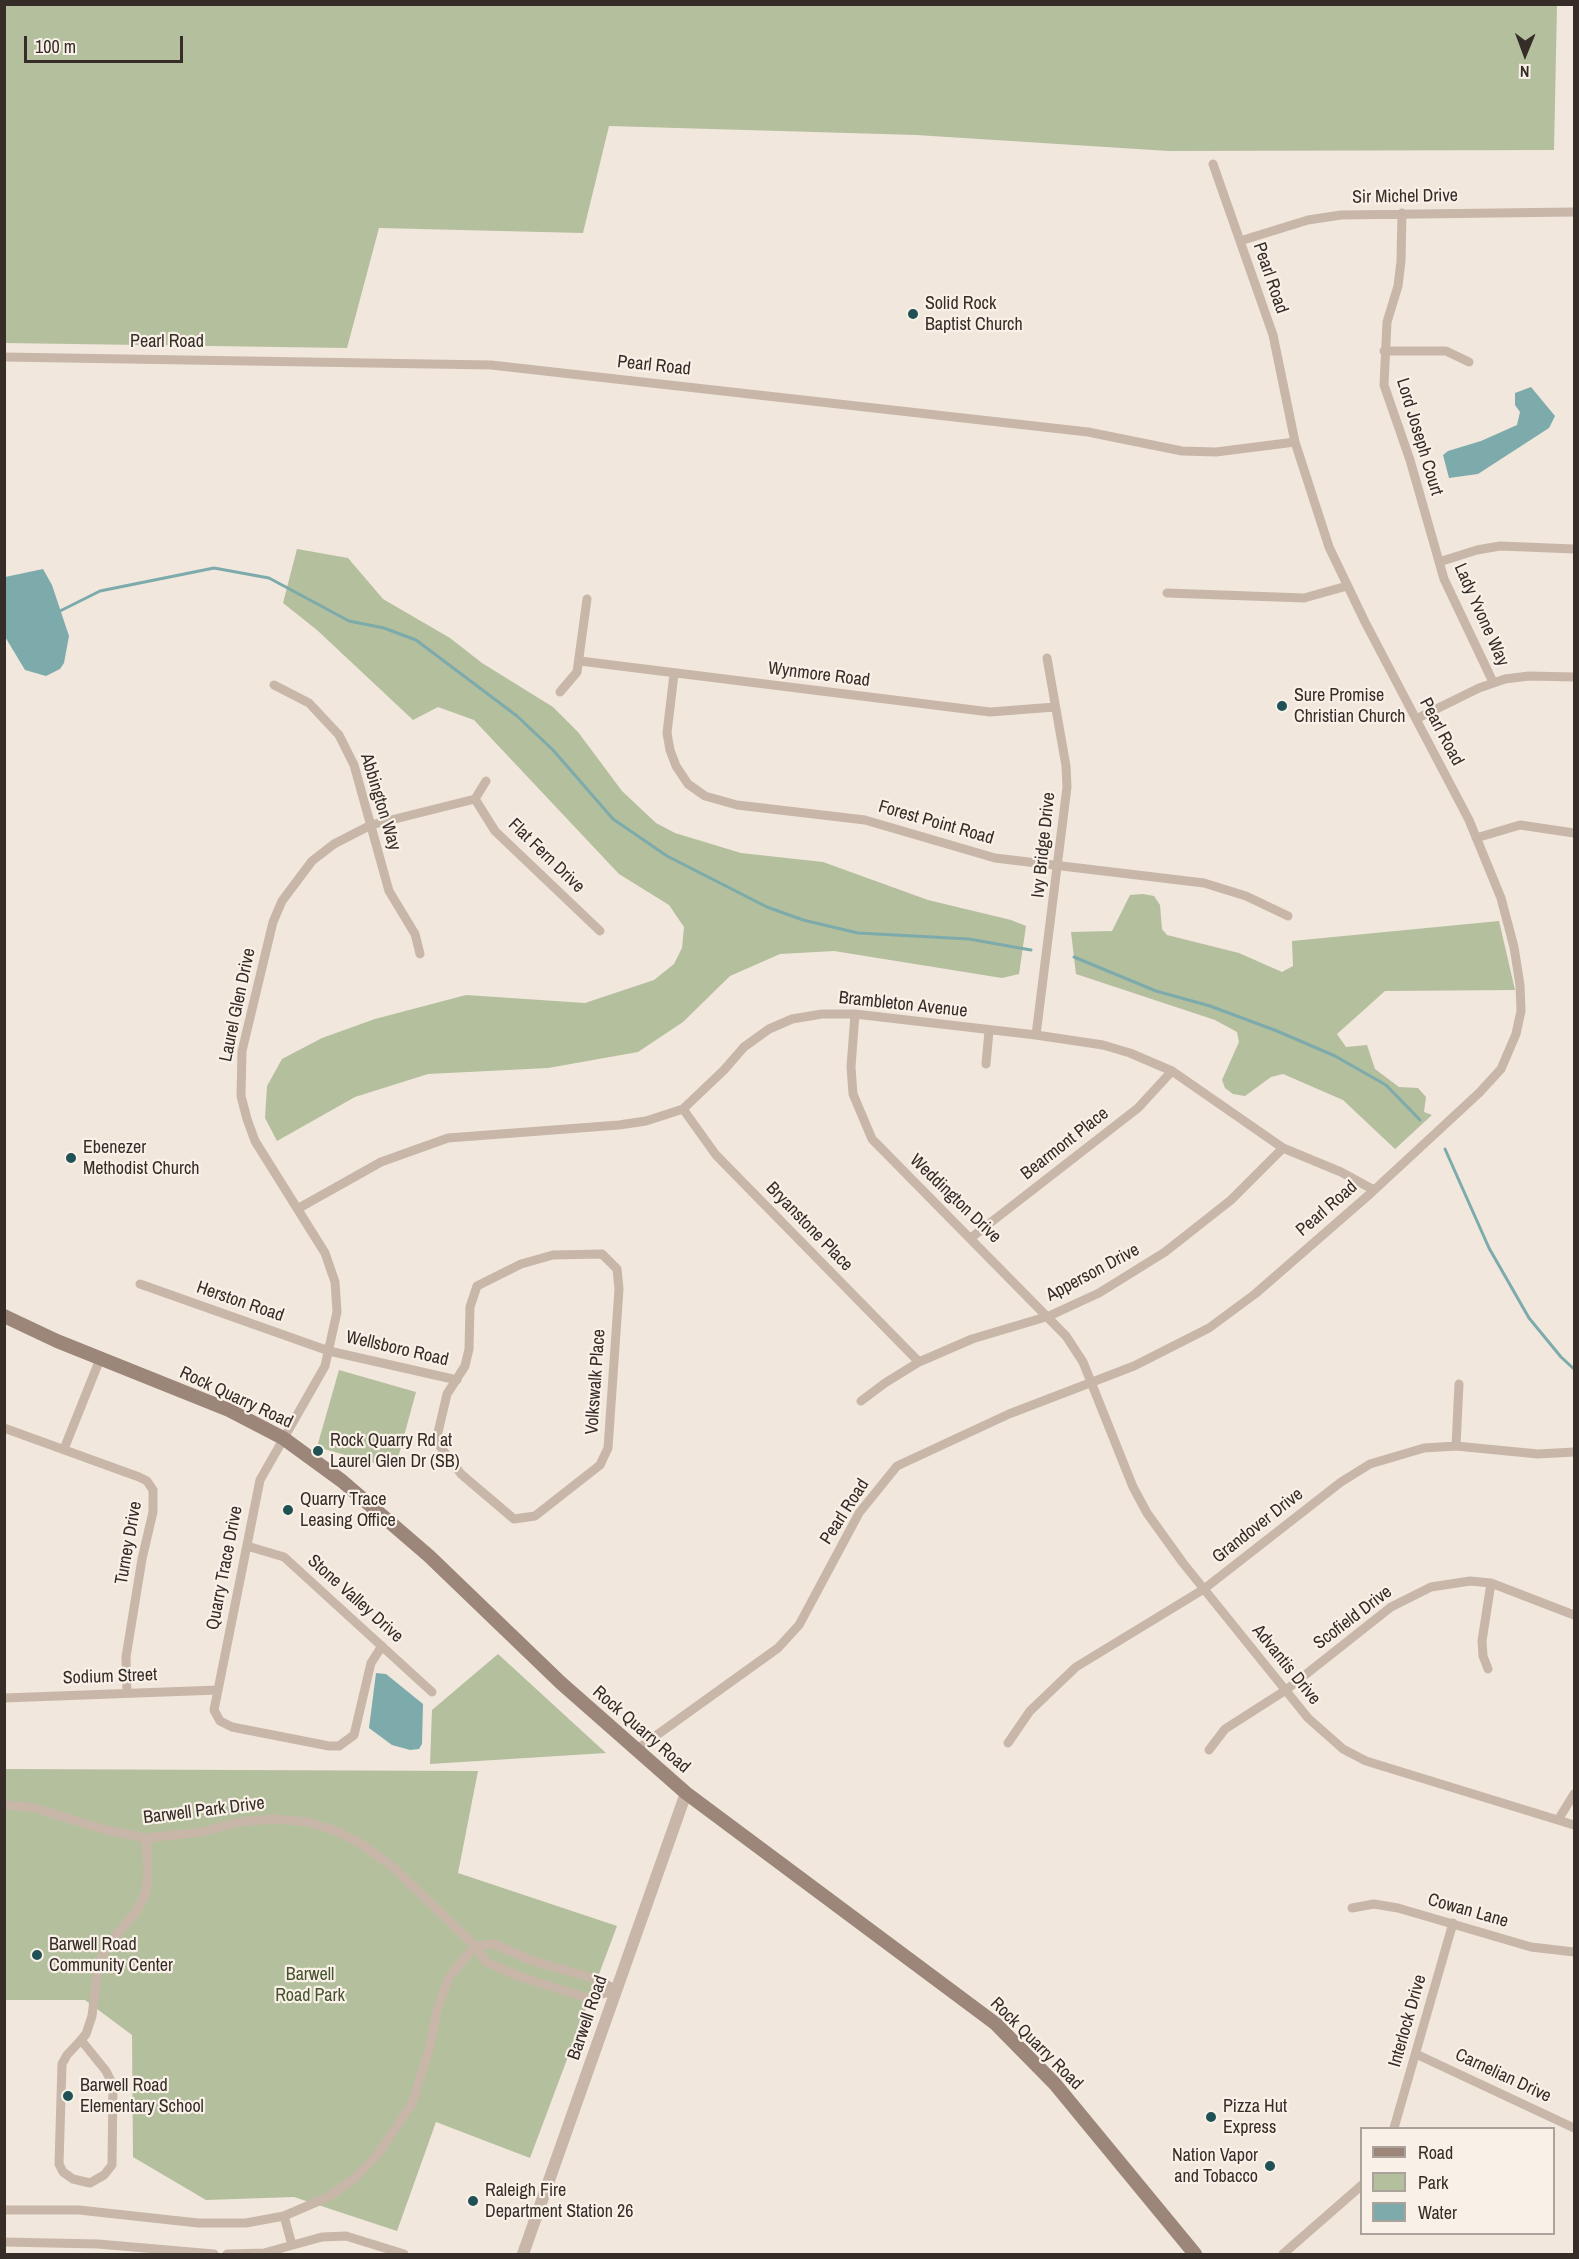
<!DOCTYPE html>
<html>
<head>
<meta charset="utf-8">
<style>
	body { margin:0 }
	#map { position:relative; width:1579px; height:2259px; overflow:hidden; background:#f1e7dc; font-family:"Archivo Narrow",sans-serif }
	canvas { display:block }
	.frame { position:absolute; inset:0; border:6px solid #362c28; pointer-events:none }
	.legend { position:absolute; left:1360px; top:2127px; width:195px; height:108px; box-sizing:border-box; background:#f9f1e8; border:2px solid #aba29b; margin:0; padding:8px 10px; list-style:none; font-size:18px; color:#362c28 }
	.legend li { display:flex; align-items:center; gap:12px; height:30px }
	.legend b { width:30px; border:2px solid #aba29b }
	.north { position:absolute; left:1495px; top:24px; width:60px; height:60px; -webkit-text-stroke:4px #f9f1e8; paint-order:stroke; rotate:181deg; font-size:16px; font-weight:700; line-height:24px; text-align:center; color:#362c28 }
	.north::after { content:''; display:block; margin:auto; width:21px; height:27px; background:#362c28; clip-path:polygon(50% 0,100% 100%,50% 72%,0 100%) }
	.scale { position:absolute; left:24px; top:36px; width:159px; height:27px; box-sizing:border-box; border:3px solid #362c28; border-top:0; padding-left:8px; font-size:18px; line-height:21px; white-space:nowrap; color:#362c28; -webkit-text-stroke:4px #f9f1e8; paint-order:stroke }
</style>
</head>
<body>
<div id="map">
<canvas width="1579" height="2259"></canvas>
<div class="frame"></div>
<ul class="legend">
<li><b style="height:8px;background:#9c867a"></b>Road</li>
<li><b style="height:16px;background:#b4bf9d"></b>Park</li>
<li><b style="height:16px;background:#7dabac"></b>Water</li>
</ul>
<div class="north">N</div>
<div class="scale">100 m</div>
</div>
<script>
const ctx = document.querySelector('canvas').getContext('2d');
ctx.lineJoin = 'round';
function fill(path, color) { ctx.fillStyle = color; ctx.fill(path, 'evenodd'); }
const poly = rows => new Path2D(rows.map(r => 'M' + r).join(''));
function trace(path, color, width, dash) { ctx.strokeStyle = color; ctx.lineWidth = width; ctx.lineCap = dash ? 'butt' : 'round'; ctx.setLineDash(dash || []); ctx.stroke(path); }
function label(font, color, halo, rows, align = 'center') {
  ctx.font = font + ' "Archivo Narrow",sans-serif'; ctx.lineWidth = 4.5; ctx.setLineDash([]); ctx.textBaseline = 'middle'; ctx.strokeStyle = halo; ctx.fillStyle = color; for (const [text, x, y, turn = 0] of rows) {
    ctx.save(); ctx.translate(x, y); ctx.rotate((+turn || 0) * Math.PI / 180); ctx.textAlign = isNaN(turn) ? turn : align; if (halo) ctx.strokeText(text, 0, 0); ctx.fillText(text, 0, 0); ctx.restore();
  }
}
fill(poly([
	[5,4,1557,5,1554,150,1169,151,916,135,609,126,583,233,379,228,347,348,5,343],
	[297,549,348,558,383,599,450,638,482,663,553,707,578,732,622,791,656,823,675,833,741,853,823,862,928,900,1011,920,1026,926,1019,974,1002,978,834,951,780,954,730,976,683,1022,638,1052,548,1068,428,1074,355,1097,277,1141,265,1118,267,1086,282,1059,322,1038,375,1019,466,995,585,1003,654,980,674,964,682,948,684,927,669,905,619,874,474,720,438,707,413,720,317,630,283,603],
	[1143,894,1154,896,1160,905,1162,929,1167,935,1239,953,1282,972,1293,966,1292,941,1499,921,1515,990,1385,991,1337,1034,1346,1047,1367,1045,1375,1069,1399,1087,1418,1088,1426,1097,1424,1112,1432,1115,1395,1149,1343,1100,1283,1074,1271,1077,1245,1096,1233,1094,1225,1088,1222,1080,1239,1042,1237,1032,1215,1020,1076,974,1071,932,1112,931,1130,895],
	[339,1370,416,1392,395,1469,317,1447],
	[498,1654,606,1753,430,1764,432,1710],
	[5,1769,478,1771,458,1873,617,1926,530,2158,436,2122,397,2231,294,2197,206,2200,133,2157,132,2035,85,2000,5,2000]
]), '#b4bf9d');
fill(poly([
	[1531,387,1555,416,1549,428,1478,474,1449,478,1443,455,1448,451,1481,441,1517,425,1520,412,1515,405,1515,393],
	[43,569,52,585,69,636,64,663,60,669,46,676,25,670,4,635,5,577],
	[376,1673,386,1674,423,1704,422,1744,419,1749,410,1750,392,1745,369,1728]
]), '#7dabac');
trace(poly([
	[60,611,100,591,214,568,269,578,349,621,384,628,416,640,517,716,553,750,613,819,667,856,767,907,803,920,858,933,969,939,1031,950],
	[1074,957,1156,991,1210,1006,1277,1031,1335,1056,1386,1085,1420,1120],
	[1445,1149,1489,1248,1529,1318,1561,1357,1574,1369]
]), '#7dabac', 3);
trace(poly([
	[1213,164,1273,335,1295,442],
	[1402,213,1401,261,1398,286,1387,322,1384,385,1410,460,1444,579,1493,682],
	[1240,241,1308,220,1341,215,1574,212],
	[1384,351,1446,351,1469,362],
	[4,357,491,365,1088,432,1182,451,1216,452,1295,442,1329,547,1365,622,1469,820,1501,898,1514,947,1520,985,1521,1011,1516,1034,1501,1069,1479,1093,1371,1193,1255,1294,1209,1328,1134,1366,1009,1414,897,1466,859,1513,799,1625,778,1648,636,1750],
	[1439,562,1477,550,1500,546,1574,549],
	[1167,593,1304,598,1347,586],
	[580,661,990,712,1055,707],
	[674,674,667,733,670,750,676,766,688,784,705,796,737,805,865,820,995,858,1204,883,1246,896,1288,916],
	[274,685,309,703,339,735,354,765,389,891,415,934,420,954],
	[560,692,577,672,587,599],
	[1416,719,1479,688,1505,679,1529,676,1574,677],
	[475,799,495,831,600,931],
	[1476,838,1520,825,1574,833],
	[855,1014,851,1067,853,1094,872,1139,1066,1336,1083,1362,1133,1487,1147,1513,1183,1563,1308,1718,1343,1749,1366,1761,1574,1825],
	[1036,1035,1067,787,1066,766,1047,658],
	[986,1064,989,1031],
	[683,1109,716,1155,919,1362],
	[299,1208,381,1162,448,1138,619,1125,646,1121,683,1109,724,1070,744,1047,769,1029,792,1019,822,1014,855,1014,1036,1035,1103,1045,1130,1053,1172,1071,1283,1148,1341,1172,1374,1190],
	[972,1237,1138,1108,1172,1071],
	[602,1254,617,1269,619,1289,608,1448,600,1465,535,1516,514,1519,461,1474,436,1441,447,1394,465,1366,469,1349,470,1307,477,1286,521,1264,553,1255,602,1254],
	[140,1284,329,1351,457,1380],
	[861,1401,885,1383,919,1362,972,1339,1049,1316,1099,1293,1165,1252,1231,1200,1283,1148],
	[4,1428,139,1477,147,1481,153,1490,153,1512,142,1559,126,1657,127,1693],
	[1456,1446,1459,1384],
	[64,1449,100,1359],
	[247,1546,284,1557,432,1692],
	[382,1646,371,1663,354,1735,339,1746,329,1746,232,1727,220,1721,214,1710,260,1480,325,1366,337,1312,335,1282,325,1253,255,1141,247,1119,241,1096,242,1051,273,922,282,901,312,861,334,844,371,825,475,799,486,781],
	[1488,1669,1483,1656,1482,1641,1491,1583],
	[4,1698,218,1690],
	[1008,1743,1030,1711,1076,1667,1204,1589,1341,1482,1370,1464,1424,1448,1456,1446,1538,1454,1574,1452],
	[1209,1750,1225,1729,1286,1690,1391,1607,1431,1587,1470,1581,1491,1583,1574,1615],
	[4,1805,31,1807,106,1830,146,1838,202,1832,239,1822,274,1819,308,1822,336,1831,358,1842,393,1867,475,1946,486,1962,521,1977,588,1998,617,1990],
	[1558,1820,1574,1794],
	[1352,1908,1374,1904,1398,1908,1531,1947,1574,1952],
	[475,1946,494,1944,533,1961,596,1979,617,1990],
	[81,2040,106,2071,113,2085,112,2165,104,2175,90,2183,73,2179,63,2172,59,2164,62,2064,67,2055,81,2040,86,2034,92,2016,98,1967,106,1947,136,1912,146,1892,148,1872,146,1838],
	[1416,2054,1574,2128],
	[1394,2128,1453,1923],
	[4,2210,79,2210,198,2223,246,2223,284,2216,328,2197,355,2178,378,2154,412,2104,430,2046,437,2010,449,1977,475,1946],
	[284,2216,292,2245],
	[4,2242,98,2244,214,2254],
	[227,2254,264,2253,322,2237,346,2236,404,2254],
	[1283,2254,1362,2185]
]), '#c8b7a9', 9);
trace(poly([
	[523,2254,686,1793]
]), '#c8b7a9', 12);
trace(poly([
	[4,1316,57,1341,229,1410,283,1438,342,1481,429,1556,561,1683,686,1793,996,2024,1055,2084,1195,2254]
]), '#9c867a', 14);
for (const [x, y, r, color] of [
	[913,314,6,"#205255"],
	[1282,706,6,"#205255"],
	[71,1158,6,"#205255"],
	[318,1451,6,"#205255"],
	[288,1510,6,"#205255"],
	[37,1955,6,"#205255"],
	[68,2096,6,"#205255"],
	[1211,2117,6,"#205255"],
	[1270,2166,6,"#205255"],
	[473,2201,6,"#205255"]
]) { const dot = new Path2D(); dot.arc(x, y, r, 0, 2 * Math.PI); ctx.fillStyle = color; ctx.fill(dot); trace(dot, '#f9f1e8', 2); }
label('18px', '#362c28', '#f9f1e8', [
	["Sir Michel Drive",1405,197,-1],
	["Pearl Road",1270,278,71],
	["Pearl Road",167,342],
	["Pearl Road",654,366,6],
	["Lord Joseph Court",1419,437,73],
	["Lady Yvone Way",1481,615,66],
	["Wynmore Road",819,675,7],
	["Pearl Road",1441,732,62],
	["Abbington Way",380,802,73],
	["Forest Point Road",936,823,16],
	["Ivy Bridge Drive",1044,845,-84],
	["Flat Fern Drive",546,856,44],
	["Laurel Glen Drive",238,1005,-78],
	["Brambleton Avenue",903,1005,6],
	["Bearmont Place",1065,1144,-38],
	["Weddington Drive",955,1199,44],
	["Pearl Road",1327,1209,-41],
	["Bryanstone Place",809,1227,46],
	["Apperson Drive",1093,1273,-28],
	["Herston Road",240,1302,19],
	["Wellsboro Road",397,1349,13],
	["Volkswalk Place",596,1382,-86],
	["Rock Quarry Road",236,1398,25],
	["Pearl Road",845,1512,-57],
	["Grandover Drive",1258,1526,-38],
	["Turney Drive",129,1543,-80],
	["Quarry Trace Drive",225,1568,-79],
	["Stone Valley Drive",355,1599,42],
	["Scofield Drive",1353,1618,-37],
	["Advantis Drive",1286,1665,51],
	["Sodium Street",110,1677,-2],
	["Rock Quarry Road",641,1730,41],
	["Barwell Park Drive",204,1811,-7],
	["Cowan Lane",1468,1911,16],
	["Barwell Road",588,2018,-71],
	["Interlock Drive",1408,2021,-74],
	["Rock Quarry Road",1036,2044,45],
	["Carnelian Drive",1503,2076,25]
]);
label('18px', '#362c28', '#f9f1e8', [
	["Solid Rock",925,304],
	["Baptist Church",925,325],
	["Sure Promise",1294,696],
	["Christian Church",1294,717],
	["Ebenezer",83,1148],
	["Methodist Church",83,1169],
	["Rock Quarry Rd at",330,1441],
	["Laurel Glen Dr (SB)",330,1462],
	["Quarry Trace",300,1500],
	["Leasing Office",300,1521],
	["Barwell Road",49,1945],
	["Community Center",49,1966],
	["Barwell Road",80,2086],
	["Elementary School",80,2107],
	["Pizza Hut",1223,2107],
	["Express",1223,2128],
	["Nation Vapor",1258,2156,"right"],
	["and Tobacco",1258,2177,"right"],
	["Raleigh Fire",485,2191],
	["Department Station 26",485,2212]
], 'left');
label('18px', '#46532d', '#f9f1e8', [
	["Barwell",310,1975],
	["Road Park",310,1996]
]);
</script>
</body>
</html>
